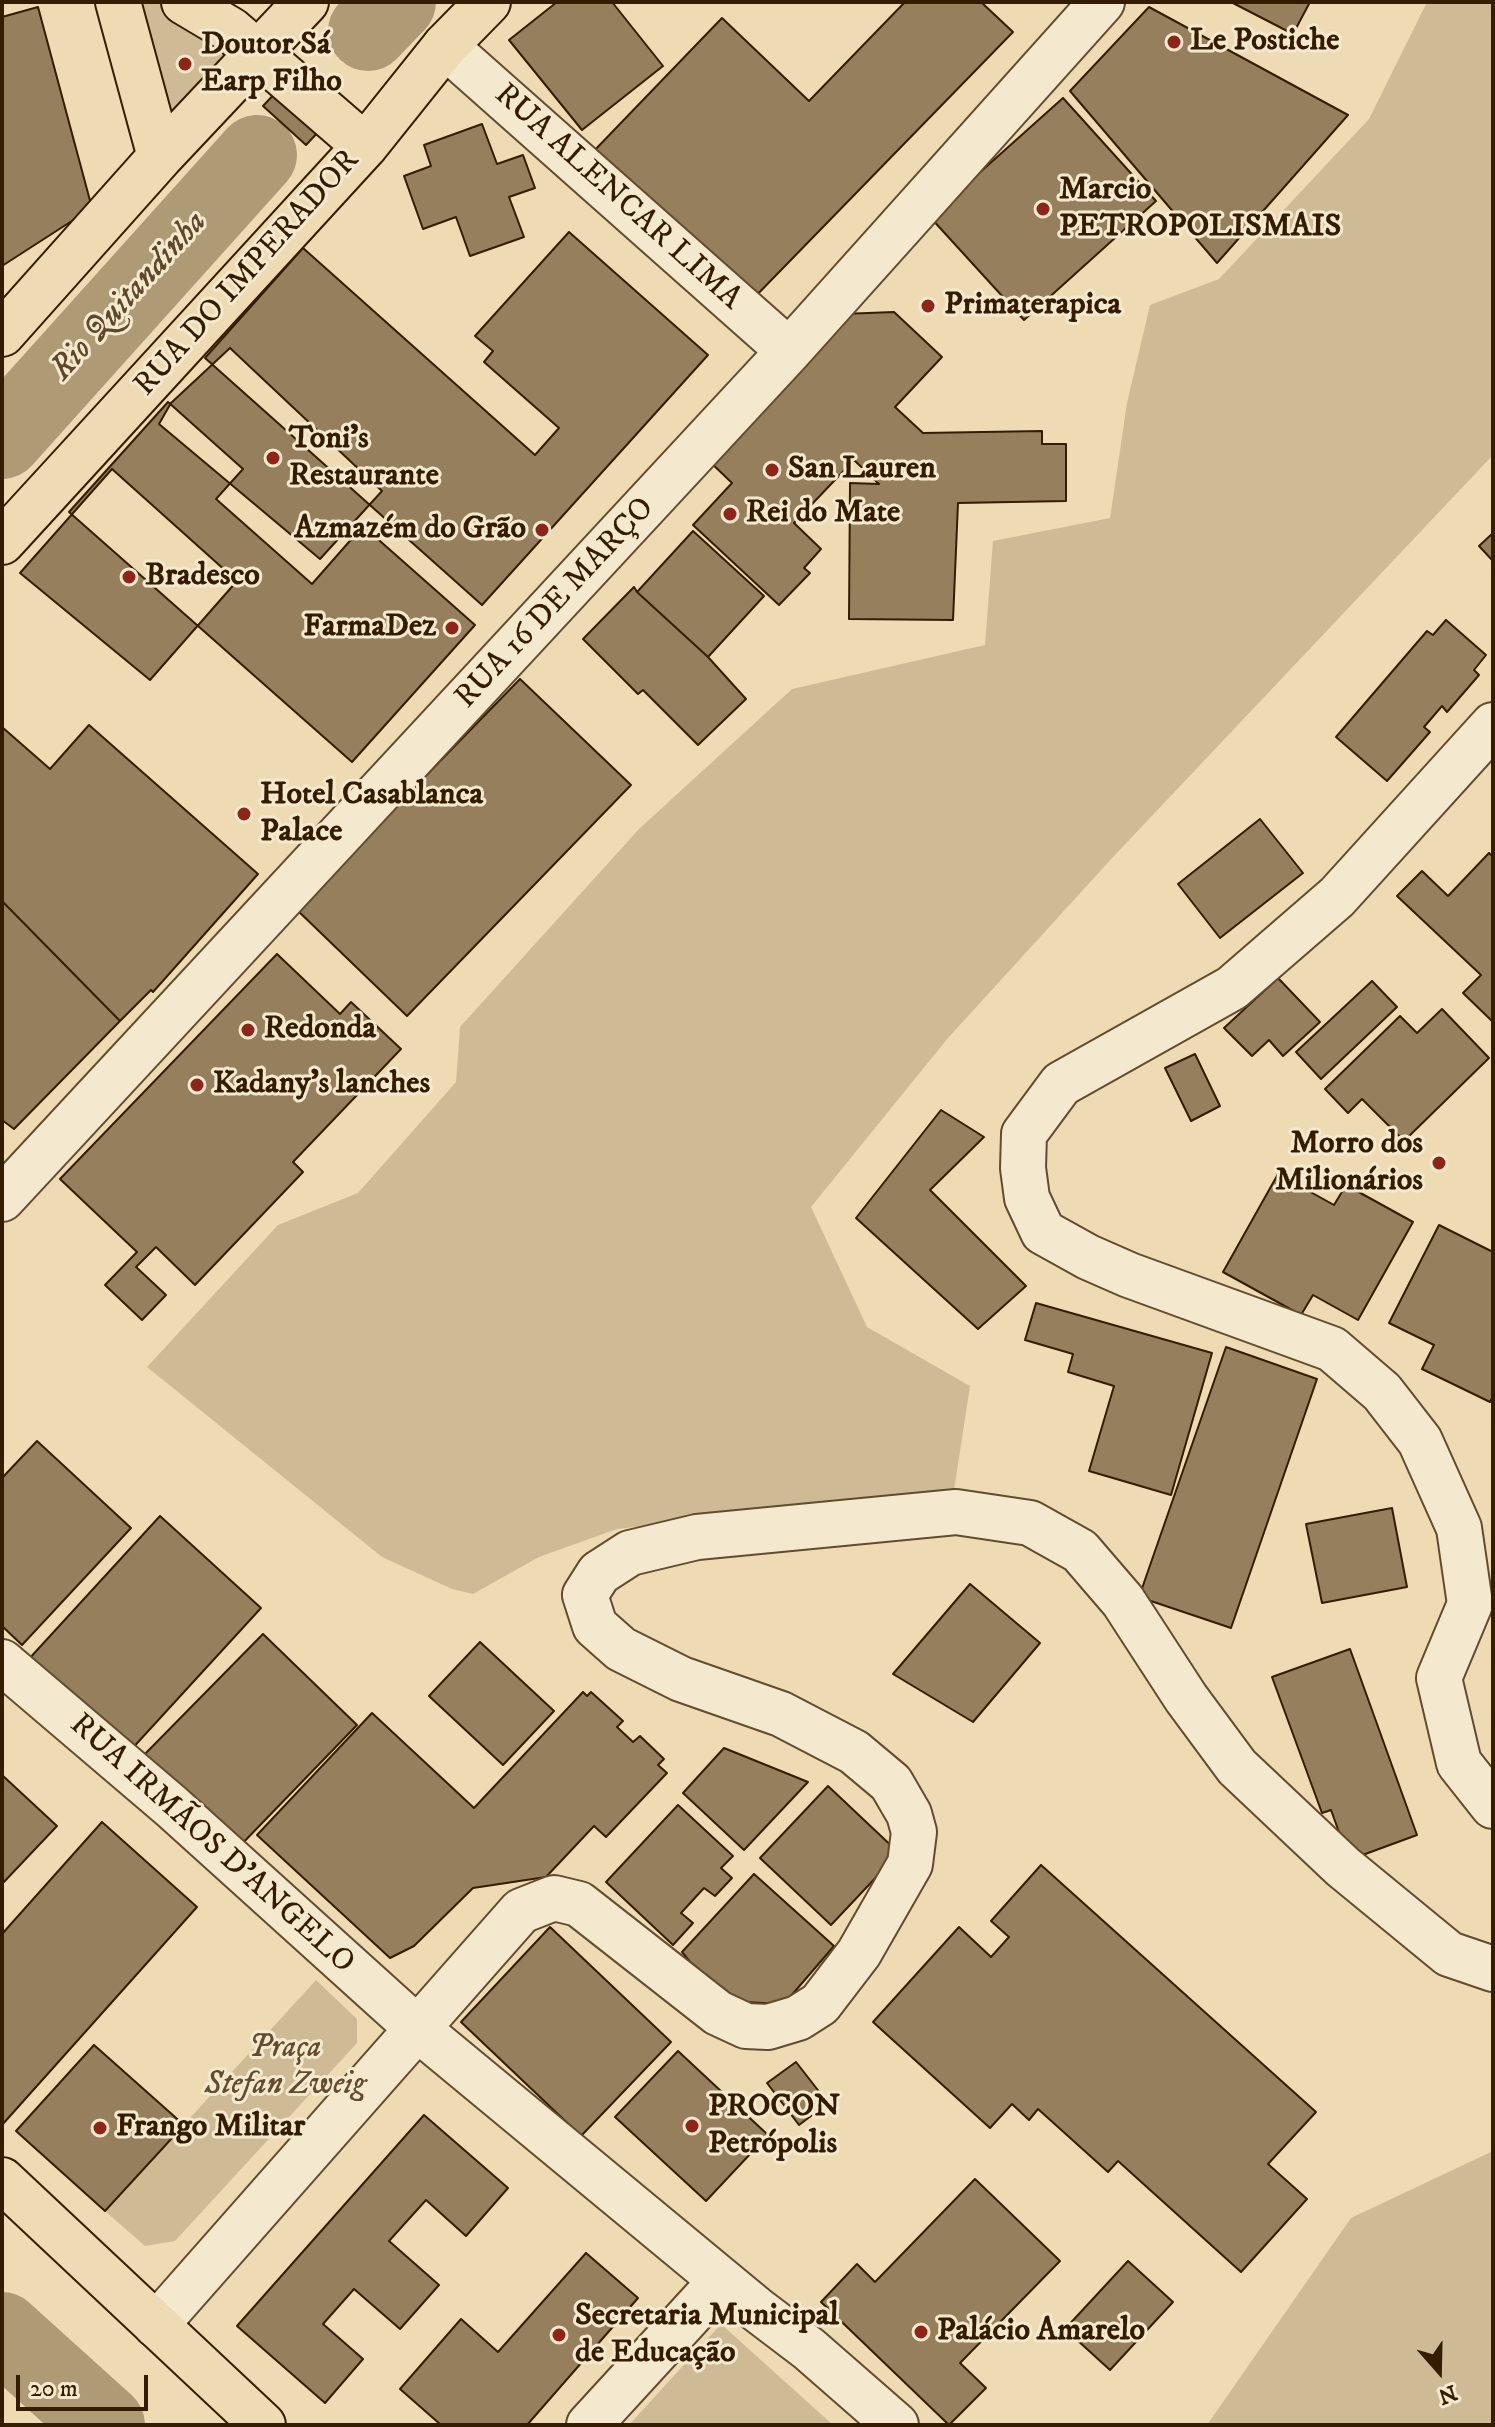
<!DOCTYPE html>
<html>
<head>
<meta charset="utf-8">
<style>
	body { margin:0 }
	#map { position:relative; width:1495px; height:2427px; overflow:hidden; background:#eedbb3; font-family:"IM FELL DW Pica",serif }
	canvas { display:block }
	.frame { position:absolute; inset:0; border:4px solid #341c00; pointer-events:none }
	.north { position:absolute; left:1399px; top:2331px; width:80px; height:80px; -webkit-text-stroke:6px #f4e8ce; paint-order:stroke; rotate:160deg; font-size:22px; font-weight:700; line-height:32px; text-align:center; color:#341c00 }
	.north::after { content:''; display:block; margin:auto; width:28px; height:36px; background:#341c00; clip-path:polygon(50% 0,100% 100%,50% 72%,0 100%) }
	.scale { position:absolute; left:16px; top:2375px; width:132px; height:36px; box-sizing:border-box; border:4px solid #341c00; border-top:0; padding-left:10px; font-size:24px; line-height:28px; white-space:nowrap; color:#341c00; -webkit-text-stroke:6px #f4e8ce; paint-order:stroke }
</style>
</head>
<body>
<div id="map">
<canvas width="1495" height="2427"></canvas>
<div class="frame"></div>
<div class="north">N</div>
<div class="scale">20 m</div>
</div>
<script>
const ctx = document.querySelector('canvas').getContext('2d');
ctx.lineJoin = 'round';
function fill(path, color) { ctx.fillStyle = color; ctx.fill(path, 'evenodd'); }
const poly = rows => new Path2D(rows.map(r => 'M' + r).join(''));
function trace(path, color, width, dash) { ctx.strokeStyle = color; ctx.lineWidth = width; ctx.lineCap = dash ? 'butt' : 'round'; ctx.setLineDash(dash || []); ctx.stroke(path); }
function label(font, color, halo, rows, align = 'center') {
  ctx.font = font + ' "IM FELL DW Pica",serif'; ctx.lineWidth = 6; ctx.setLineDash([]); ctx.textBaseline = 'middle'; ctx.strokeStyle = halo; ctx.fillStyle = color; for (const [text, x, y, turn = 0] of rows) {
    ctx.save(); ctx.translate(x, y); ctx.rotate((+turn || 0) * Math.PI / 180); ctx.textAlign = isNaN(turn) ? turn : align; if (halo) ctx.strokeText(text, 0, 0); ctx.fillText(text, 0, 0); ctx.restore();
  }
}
fill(poly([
	[134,2,169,2,232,57,171,122],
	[1427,2,1493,2,1493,455,1114,856,948,1038,811,1207,867,1327,970,1386,954,1490,617,1529,539,1557,473,1594,452,1589,382,1557,147,1367,278,1225,358,1193,456,1082,460,1027,639,829,792,689,985,645,993,541,1110,518,1127,403,1150,305,1219,279,1369,119],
	[316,1980,357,2019,357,2043,175,2241,145,2246,105,2211],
	[1493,2151,1493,2425,1207,2425,1351,2218],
	[721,2324,833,2425,629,2425]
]), '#cebb95');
trace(poly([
	[368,31,396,2],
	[2,439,257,155],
	[2,2332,105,2425]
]), '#af9a76', 80);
const building = poly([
	[557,2,612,2,663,66,582,130,509,40,557,2],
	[905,2,981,2,1013,32,747,305,591,154,722,18,809,101,905,2],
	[1231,2,1310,2,1293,34,1231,2],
	[38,7,92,208,2,266,2,17,38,7],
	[1149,7,1348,115,1217,263,1070,91,1149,7],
	[278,90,321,129,306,145,263,106,278,90],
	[1063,98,1156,201,1024,320,930,217,1063,98],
	[482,124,497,164,523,155,535,188,509,197,524,237,470,256,456,217,423,229,404,176,431,166,424,145,482,124],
	[569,232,708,355,482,605,205,358,303,248,535,455,559,428,484,362,493,351,475,336,569,232],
	[894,312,942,357,895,407,923,433,1042,431,1042,444,1066,444,1066,501,958,503,953,620,849,619,850,483,879,484,854,460,794,523,821,549,804,568,810,573,779,605,693,525,732,483,706,458,842,314,894,312],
	[230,348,382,491,320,559,159,424,171,403,230,348],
	[168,402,243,469,216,499,312,584,363,526,475,625,352,762,69,512,168,402],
	[112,469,237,581,150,680,20,573,112,469],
	[693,531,764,596,708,657,637,592,693,531],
	[1493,533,1493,561,1479,546,1493,533],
	[634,587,637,592,708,657,746,699,698,745,643,690,638,694,583,639,634,587],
	[1446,620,1486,655,1474,670,1479,675,1447,712,1442,706,1424,727,1430,732,1387,781,1336,737,1427,631,1433,635,1446,620],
	[520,679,631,785,407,1016,296,909,520,679],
	[89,725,258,874,153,992,151,990,120,1021,2,901,2,727,50,769,89,725],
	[1260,819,1303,873,1220,938,1178,884,1260,819],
	[1489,853,1493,857,1493,1022,1463,993,1481,975,1397,896,1422,871,1448,896,1489,853],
	[2,901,120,1021,14,1129,2,1120,2,901],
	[277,954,340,1014,351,1002,401,1049,293,1162,303,1172,195,1285,156,1247,136,1267,166,1295,142,1320,105,1285,137,1252,60,1179,277,954],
	[1278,978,1320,1022,1283,1056,1269,1040,1252,1056,1224,1028,1278,978],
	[1372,981,1397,1007,1321,1079,1296,1052,1372,981],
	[1442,1009,1489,1058,1404,1141,1362,1099,1348,1113,1325,1089,1400,1016,1417,1033,1442,1009],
	[1195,1054,1220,1106,1191,1121,1165,1068,1195,1054],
	[941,1110,984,1137,930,1190,1026,1286,978,1329,856,1218,941,1110],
	[1278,1174,1334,1205,1346,1185,1413,1222,1358,1320,1313,1295,1301,1315,1223,1272,1278,1174],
	[1439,1225,1493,1252,1493,1396,1490,1402,1422,1369,1434,1345,1389,1323,1439,1225],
	[1036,1303,1212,1353,1171,1495,1089,1471,1114,1386,1068,1372,1073,1354,1025,1340,1036,1303],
	[1226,1347,1317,1379,1231,1628,1139,1597,1226,1347],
	[37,1441,131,1528,22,1645,2,1626,2,1478,37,1441],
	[1392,1508,1407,1587,1322,1603,1306,1524,1392,1508],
	[160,1516,261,1608,129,1752,28,1660,160,1516],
	[970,1584,1040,1643,973,1722,893,1674,970,1584],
	[263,1634,357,1725,237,1849,142,1757,263,1634],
	[480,1642,554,1711,503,1765,429,1696,480,1642],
	[1350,1649,1417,1835,1349,1860,1331,1810,1322,1813,1272,1677,1350,1649],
	[583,1692,587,1696,591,1692,623,1721,617,1727,633,1742,640,1736,664,1759,658,1765,667,1773,606,1837,594,1826,546,1877,473,1888,414,1946,390,1958,257,1835,372,1713,474,1808,583,1692],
	[724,1748,808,1782,744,1850,683,1793,724,1748],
	[2,1775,57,1826,2,1884,2,1775],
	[828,1786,899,1853,831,1925,760,1858,828,1786],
	[678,1805,733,1856,721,1868,732,1878,715,1896,704,1888,681,1913,693,1923,673,1945,606,1882,678,1805],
	[102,1822,197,1907,2,2125,2,1934,102,1822],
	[1041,1865,1316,2112,1268,2164,1307,2199,1241,2272,1118,2161,1108,2172,1038,2109,1029,2120,1012,2104,990,2128,873,2022,959,1927,991,1957,1009,1937,991,1921,1041,1865],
	[754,1874,834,1946,784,2004,722,2001,682,1952,754,1874],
	[550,1927,671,2042,581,2136,461,2022,550,1927],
	[94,2045,184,2125,105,2211,16,2131,94,2045],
	[678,2051,768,2135,706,2201,615,2117,678,2051],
	[796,2062,828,2103,799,2125,767,2083,796,2062],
	[424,2115,508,2188,466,2236,426,2200,389,2241,439,2285,400,2329,354,2289,323,2324,363,2359,325,2403,237,2326,424,2115],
	[975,2179,1060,2261,960,2363,986,2388,949,2425,821,2302,857,2264,875,2282,975,2179],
	[586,2253,638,2298,527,2425,441,2425,400,2389,461,2319,498,2352,586,2253],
	[1128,2261,1173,2302,1110,2370,1065,2329,1128,2261]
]);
fill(building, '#957f5d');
trace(building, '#341c00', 2);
const minor = poly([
	[445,46,789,351],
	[2,1199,789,351,1102,2],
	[1470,1604,1459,1528,1420,1441,1382,1392,1332,1349,1129,1275,1088,1257,1043,1232,1027,1198,1023,1168,1024,1134,1061,1084,1232,988,1337,897,1493,725],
	[1470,1604,1439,1678,1459,1763,1493,1806],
	[2,1662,171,1806,419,2030,755,2308,809,2349,896,2425],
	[156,2325,521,1911,554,1898,579,1904,718,2013,746,2026,768,2027,798,2018,820,2004,859,1953,910,1864,914,1832,909,1814,891,1783,854,1752,781,1714,681,1679,621,1649,595,1626,585,1595,599,1573,630,1553,697,1537,956,1512,1030,1523,1080,1551,1123,1601,1186,1698,1237,1767,1343,1867,1449,1954,1493,1969],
	[589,2425,721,2281]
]);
const major = poly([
	[118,2,160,157],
	[184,2,231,30,365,146],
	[2,334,160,157,306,2],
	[2,542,365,146,445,46,488,2],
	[2,2180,263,2425]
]);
trace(minor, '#624c2d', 48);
trace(major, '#341c00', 48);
trace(minor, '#f4e8ce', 44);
trace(major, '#eedbb3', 44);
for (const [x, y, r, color] of [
	[1174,42,8,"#8f2418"],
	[185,64,8,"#8f2418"],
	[1043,209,8,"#8f2418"],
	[928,306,8,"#8f2418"],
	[273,458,8,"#8f2418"],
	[772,470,8,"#8f2418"],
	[730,514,8,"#8f2418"],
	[542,530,8,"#8f2418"],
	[129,577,8,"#8f2418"],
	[452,628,8,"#8f2418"],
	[244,814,8,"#8f2418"],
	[248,1030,8,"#8f2418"],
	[197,1085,8,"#8f2418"],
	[1439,1163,8,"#8f2418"],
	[692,2126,8,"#8f2418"],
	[100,2128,8,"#8f2418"],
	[921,2332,8,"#8f2418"],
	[559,2335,8,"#8f2418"]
]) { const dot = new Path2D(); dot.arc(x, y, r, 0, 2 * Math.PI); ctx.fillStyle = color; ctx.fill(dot); trace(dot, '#f4e8ce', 3); }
label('bold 32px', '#341c00', '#f4e8ce', [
	["Le Postiche",1190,42],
	["Doutor Sá",201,46],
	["Earp Filho",201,83],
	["Marcio",1059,191],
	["PETROPOLISMAIS",1059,228],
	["Primaterapica",944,306],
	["Toni's",289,440],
	["Restaurante",289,477],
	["San Lauren",788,470],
	["Rei do Mate",746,514],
	["Azmazém do Grão",526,530,"right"],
	["Bradesco",145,577],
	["FarmaDez",436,628,"right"],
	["Hotel Casablanca",260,796],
	["Palace",260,833],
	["Redonda",264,1030],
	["Kadany's lanches",213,1085],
	["Morro dos",1423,1145,"right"],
	["Milionários",1423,1182,"right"],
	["PROCON",708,2108],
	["Petrópolis",708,2145],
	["Frango Militar",116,2128],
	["Secretaria Municipal",575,2317],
	["de Educação",575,2354],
	["Palácio Amarelo",937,2332]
], 'left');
label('32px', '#341c00', '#f4e8ce', [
	["RUA ALENCAR LIMA",617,198,42],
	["RUA DO IMPERADOR",248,274,-48],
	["RUA 16 DE MARÇO",556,604,-47],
	["RUA IRMÃOS D'ANGELO",211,1845,42]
]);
label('italic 32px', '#624c2d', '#f4e8ce', [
	["Praça",285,2049],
	["Stefan Zweig",285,2086]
]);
label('italic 34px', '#5f4829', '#f4e8ce', [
	["Rio Quitandinha",130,297,-48]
]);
</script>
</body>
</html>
